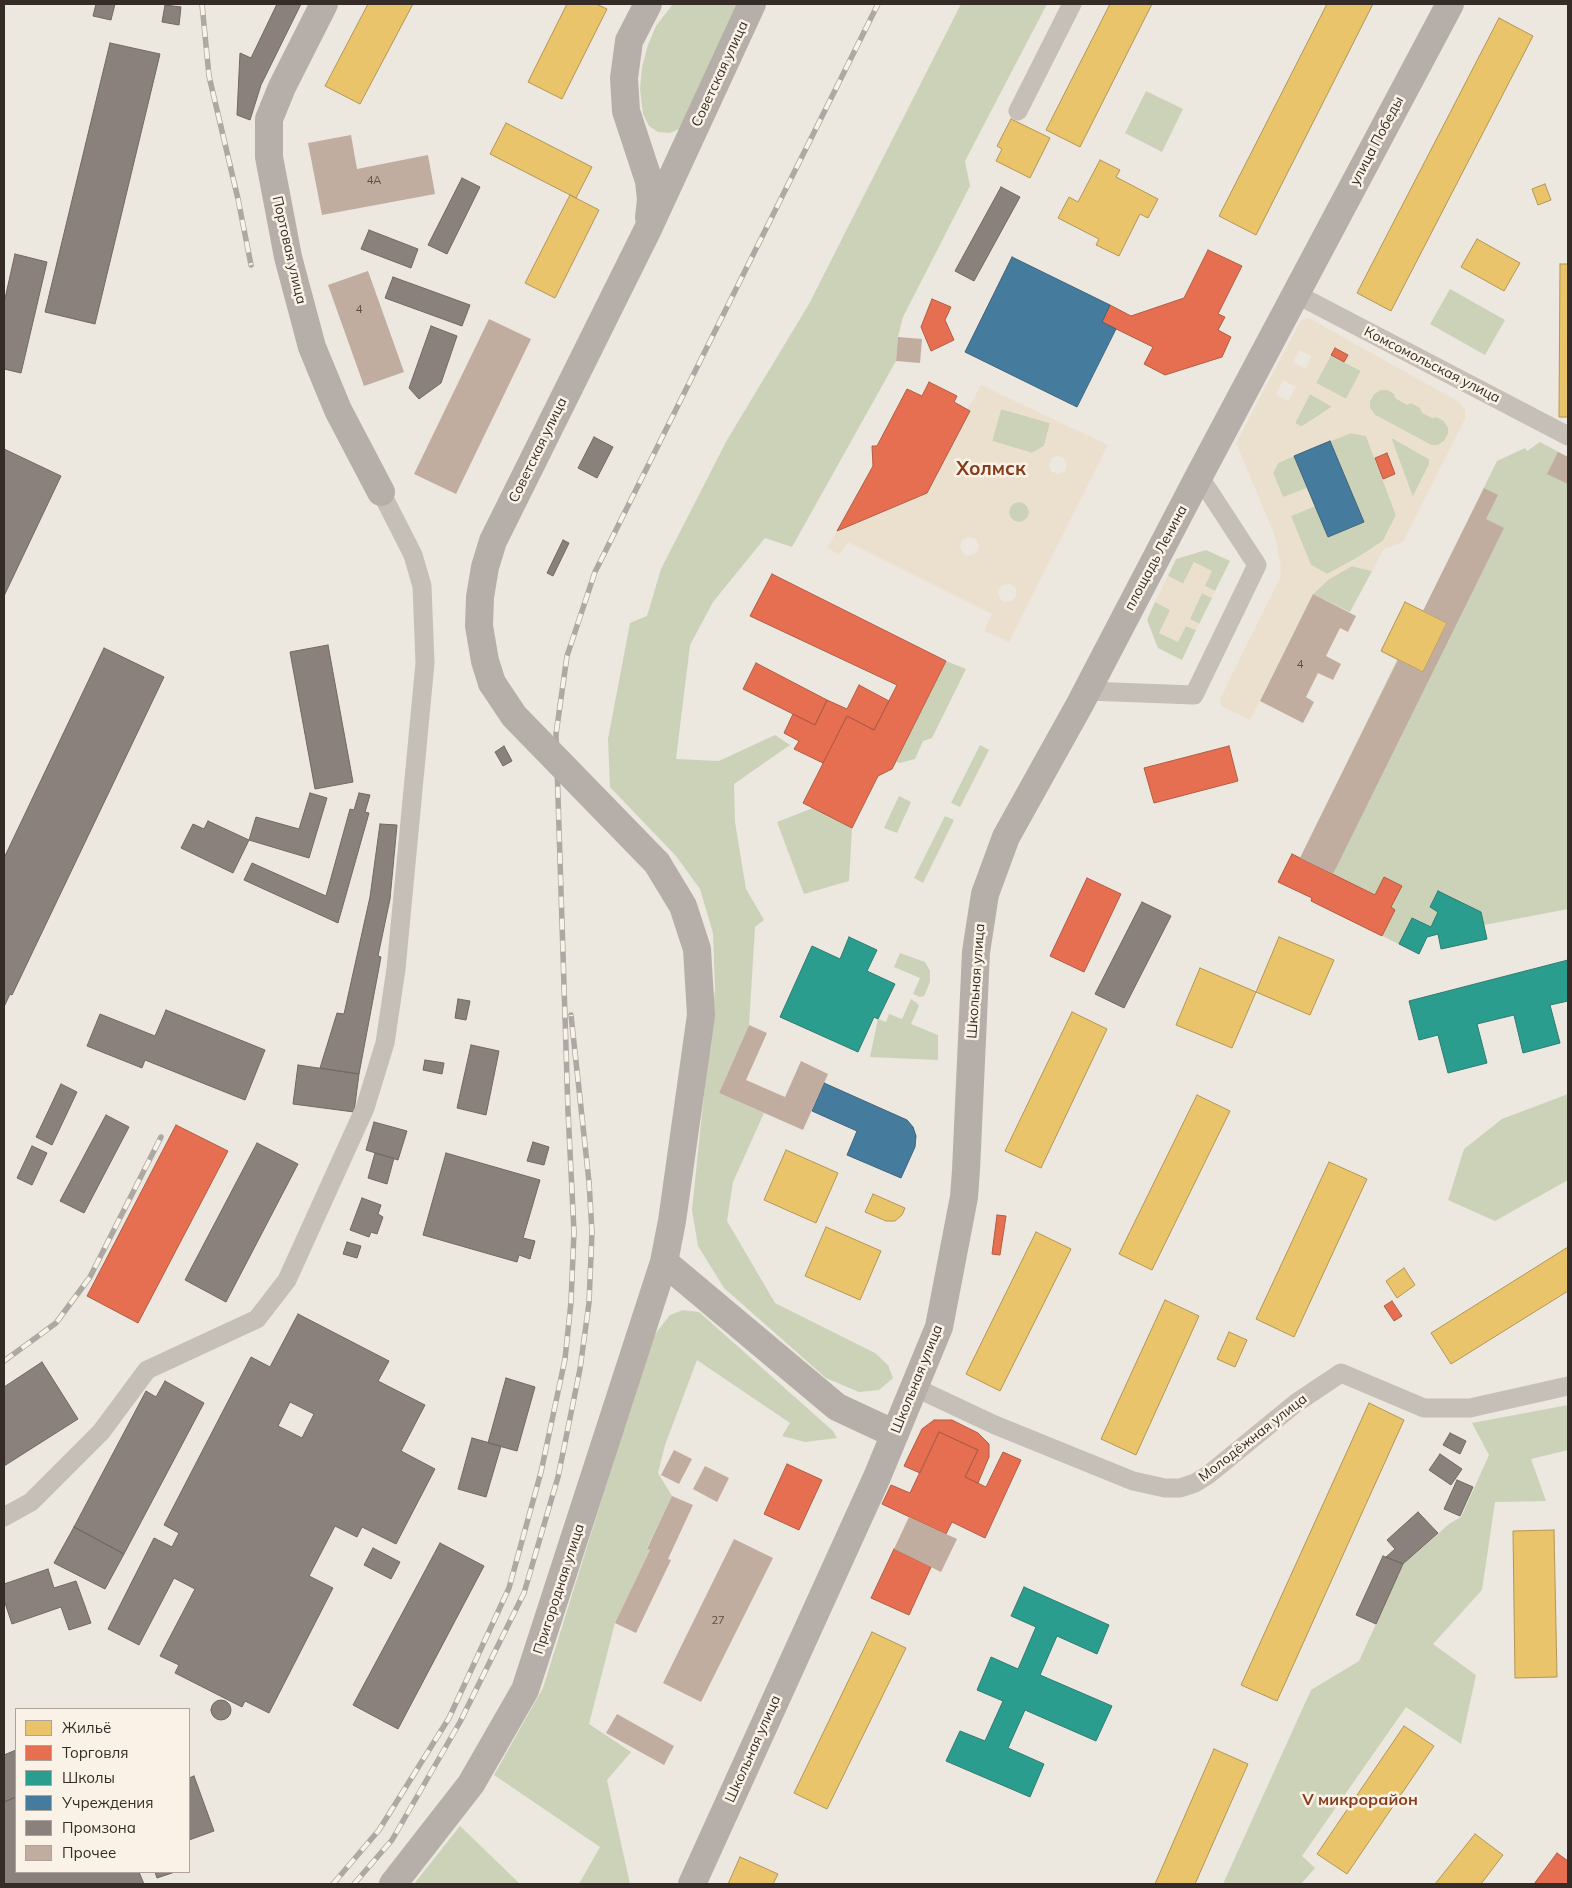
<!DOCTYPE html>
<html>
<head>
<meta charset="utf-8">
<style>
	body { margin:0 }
	#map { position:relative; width:1572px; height:1888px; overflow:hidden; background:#ece7df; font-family:Mulish,sans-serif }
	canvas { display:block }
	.frame { position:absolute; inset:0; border:5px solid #362c27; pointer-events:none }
	.legend { position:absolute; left:15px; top:1708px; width:175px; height:165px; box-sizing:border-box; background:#faf2e6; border:1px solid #aca39a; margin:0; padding:6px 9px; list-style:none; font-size:15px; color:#362c27 }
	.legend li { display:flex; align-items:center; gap:10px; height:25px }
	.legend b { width:25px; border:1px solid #aca39a }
</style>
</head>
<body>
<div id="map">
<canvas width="1572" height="1888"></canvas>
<div class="frame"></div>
<ul class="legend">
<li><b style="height:14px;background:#e9c46a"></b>Жильё</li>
<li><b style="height:14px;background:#e76f51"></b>Торговля</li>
<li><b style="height:14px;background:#2a9d8f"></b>Школы</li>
<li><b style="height:14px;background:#457b9d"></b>Учреждения</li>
<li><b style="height:14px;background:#8a817c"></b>Промзона</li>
<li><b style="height:14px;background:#c1aca0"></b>Прочее</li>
</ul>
</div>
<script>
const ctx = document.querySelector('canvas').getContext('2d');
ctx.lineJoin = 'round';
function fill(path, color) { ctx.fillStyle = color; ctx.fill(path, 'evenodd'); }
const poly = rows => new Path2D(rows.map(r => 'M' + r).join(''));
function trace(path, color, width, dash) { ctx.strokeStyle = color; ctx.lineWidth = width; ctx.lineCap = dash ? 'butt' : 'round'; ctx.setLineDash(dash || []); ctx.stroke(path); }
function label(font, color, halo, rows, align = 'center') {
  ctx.font = font + ' Mulish,sans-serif'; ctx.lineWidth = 5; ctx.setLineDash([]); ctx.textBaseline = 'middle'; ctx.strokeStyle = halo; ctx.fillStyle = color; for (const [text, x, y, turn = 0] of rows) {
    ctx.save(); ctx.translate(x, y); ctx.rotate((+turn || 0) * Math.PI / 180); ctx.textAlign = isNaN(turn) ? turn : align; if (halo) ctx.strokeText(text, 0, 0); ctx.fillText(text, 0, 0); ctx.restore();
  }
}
fill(poly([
	[673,4,739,4,679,129,670,133,658,132,649,126,643,114,640,89,642,67,648,45,656,26],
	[961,4,1047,4,965,161,970,186,903,317,898,337,896,361,792,547,765,538,713,602,690,645,676,759,719,761,775,735,790,745,734,784,735,822,746,889,764,920,755,927,749,1025,719,1093,764,1113,733,1182,727,1221,775,1303,875,1353,888,1365,893,1378,879,1390,859,1392,826,1378,724,1288,698,1246,692,1210,715,989,713,933,700,889,676,856,610,787,608,739,630,623,647,616,661,569,727,440,809,304],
	[1146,91,1183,109,1162,152,1125,133],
	[1450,289,1505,320,1485,355,1430,324],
	[1331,355,1361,371,1346,399,1316,383],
	[1380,390,1388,390,1444,421,1448,427,1448,434,1444,441,1438,445,1431,445,1375,415,1370,408,1370,401,1374,394],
	[1310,394,1333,406,1301,427,1295,423],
	[1001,409,1050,423,1044,446,1032,453,992,441],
	[1351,433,1366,436,1396,515,1383,541,1355,559,1327,574,1311,565,1290,516,1315,506,1328,537,1364,522,1330,441],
	[1390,437,1429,459,1429,465,1412,498],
	[1540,442,1568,457,1568,909,1484,925,1487,939,1441,949,1438,935,1427,937,1419,954,1311,901,1312,898,1278,882,1292,854,1300,858,1397,660,1381,651,1405,602,1423,611,1497,461,1525,448,1527,451],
	[1294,456,1307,488,1283,498,1273,473,1278,463],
	'1009 512a10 10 0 1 1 20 0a10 10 0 1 1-20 0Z',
	[1206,550,1230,561,1215,591,1205,586,1194,562,1183,584,1168,576,1176,559],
	[1352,566,1372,571,1350,612,1313,594,1329,579],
	[1202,593,1212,598,1199,624,1189,619],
	[1155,602,1171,610,1160,633,1186,626,1196,630,1182,660,1158,648,1147,620],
	[946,661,966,669,932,738,923,741,915,759,900,763,896,762],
	[980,745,989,750,960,807,951,803],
	[899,796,911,802,897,833,884,828],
	[813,808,852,828,849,881,804,894,777,822],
	[945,816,954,820,923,883,914,878],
	[900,953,925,962,930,971,930,982,924,996,920,997,913,994,920,978,894,967],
	[911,999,917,1003,919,1006,911,1024,938,1035,938,1060,870,1057,878,1019,886,1022,889,1014,902,1019],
	[1568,1094,1568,1180,1495,1221,1448,1200,1464,1149,1502,1119],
	[683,1310,699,1312,833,1431,837,1438,805,1442,782,1436,790,1423,697,1360,665,1445,658,1473,672,1496,647,1548,650,1550,615,1623,589,1724,631,1752,607,1780,630,1884,579,1884,600,1847,494,1775,543,1688,652,1338,670,1315],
	[1568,1405,1568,1450,1531,1459,1546,1501,1495,1502,1482,1590,1433,1644,1476,1675,1461,1744,1406,1707,1302,1856,1315,1868,1301,1884,1223,1884,1311,1690,1359,1661,1403,1565,1449,1524,1461,1517,1489,1455,1472,1423],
	[460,1826,520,1884,414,1884]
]), '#ccd2b8');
fill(poly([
	[1309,318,1459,402,1465,410,1465,419,1403,542,1384,549,1372,571,1352,566,1329,579,1313,594,1250,720,1221,706,1220,699,1280,578,1281,568,1275,536,1236,443,1301,320],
	[1300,350,1312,356,1305,369,1293,362],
	[1331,355,1361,371,1346,399,1316,383],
	[1283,380,1296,387,1288,401,1276,394],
	[1380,390,1388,390,1394,394,1395,398,1407,405,1412,403,1420,408,1422,413,1432,418,1438,417,1444,421,1448,427,1448,434,1444,441,1438,445,1431,445,1375,415,1370,408,1370,401,1374,394],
	[1310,394,1332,407,1302,427,1295,423],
	[1351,433,1366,436,1396,515,1383,541,1355,559,1327,574,1311,565,1291,516,1315,506,1307,488,1283,497,1273,473,1277,463],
	[1391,437,1429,459,1429,464,1413,497],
	[981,385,1108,445,1009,642,984,631,992,614,848,542,839,555,827,547,837,531,927,493,970,411,967,410],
	[1001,409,1050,423,1044,446,1032,453,992,441],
	[1057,456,1064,458,1067,464,1065,471,1059,474,1052,472,1049,466,1051,459],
	[1015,502,1023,502,1029,508,1029,516,1023,522,1015,522,1009,516,1009,508],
	[969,537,976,539,979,546,977,552,970,556,963,554,960,547,962,540],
	[1010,584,1016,589,1016,596,1011,601,1004,602,999,597,998,590,1003,585],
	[1194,562,1212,571,1205,586,1215,591,1212,598,1202,593,1190,619,1199,624,1196,630,1186,626,1178,642,1159,633,1170,610,1155,602,1168,576,1183,584]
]), '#ebe0ce');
const homes = poly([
	[368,4,413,4,360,104,325,86,368,4],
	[567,4,596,4,607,9,562,99,528,82,567,4],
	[1110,4,1152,4,1080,147,1046,130,1110,4],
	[1327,4,1373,4,1256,235,1219,216,1327,4],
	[1499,18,1533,36,1391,311,1357,293,1499,18],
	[1011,119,1050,138,1030,178,996,161,1002,149,997,146,1011,119],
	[506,123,592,167,576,198,490,154,506,123],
	[1100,160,1120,170,1116,177,1158,199,1148,218,1140,214,1119,256,1096,245,1099,239,1058,218,1069,197,1078,202,1100,160],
	[1545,184,1551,200,1538,205,1532,189,1545,184],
	[570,195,599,210,555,298,525,283,570,195],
	[1477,239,1520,263,1504,291,1461,267,1477,239],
	[1560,264,1568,264,1568,417,1559,417,1560,264],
	[1405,602,1447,623,1423,672,1381,651,1405,602],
	[1279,937,1334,960,1310,1015,1256,992,1279,937],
	[1200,968,1256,992,1232,1048,1176,1025,1200,968],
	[1072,1012,1107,1029,1041,1168,1005,1151,1072,1012],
	[1197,1095,1230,1111,1152,1270,1119,1254,1197,1095],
	[786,1150,838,1173,816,1223,764,1200,786,1150],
	[1329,1162,1367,1179,1294,1337,1256,1319,1329,1162],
	[873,1194,905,1208,902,1215,895,1221,886,1221,865,1212,873,1194],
	[826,1227,881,1251,860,1300,805,1276,826,1227],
	[1036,1232,1071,1249,1000,1391,966,1374,1036,1232],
	[1568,1247,1568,1291,1451,1364,1431,1333,1568,1247],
	[1404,1268,1415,1285,1397,1298,1386,1281,1404,1268],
	[1165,1300,1199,1316,1136,1455,1101,1439,1165,1300],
	[1229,1332,1247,1340,1235,1367,1217,1359,1229,1332],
	[1369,1403,1404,1420,1277,1701,1241,1685,1369,1403],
	[1554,1530,1557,1677,1515,1678,1513,1531,1554,1530],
	[872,1632,906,1648,827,1809,794,1793,872,1632],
	[1404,1726,1434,1746,1347,1874,1317,1854,1404,1726],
	[1214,1749,1248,1764,1195,1884,1155,1884,1214,1749],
	[1475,1834,1503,1855,1481,1884,1435,1884,1475,1834],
	[740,1857,778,1874,773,1884,728,1884,740,1857]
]);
fill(homes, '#e9c46a');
trace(homes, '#b39656', 1);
const shops = poly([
	[1208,250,1242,266,1218,314,1225,317,1218,330,1231,337,1222,357,1165,375,1144,364,1153,347,1102,322,1110,305,1131,316,1184,298,1208,250],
	[932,299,951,307,945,320,954,340,931,351,921,327,932,299],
	[1335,348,1348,355,1344,362,1331,355,1335,348],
	[929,382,957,396,954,402,970,411,927,493,837,531,873,466,872,446,877,446,907,389,922,396,929,382],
	[1387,453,1395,474,1383,479,1375,458,1387,453],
	[772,574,946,661,892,769,878,776,852,828,803,803,847,716,874,730,897,685,750,616,772,574],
	[756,663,827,700,815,725,743,689,756,663],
	[859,685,889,701,874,730,847,716,823,763,794,749,799,741,784,733,793,714,815,725,827,700,847,709,859,685],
	[1229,746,1238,781,1154,803,1144,768,1229,746],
	[1292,854,1375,895,1384,877,1402,886,1391,907,1395,910,1382,936,1311,901,1312,898,1278,882,1292,854],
	[1087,878,1121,894,1084,972,1050,956,1087,878],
	[176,1125,228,1151,138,1323,87,1296,176,1125],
	[997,1215,1006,1216,1000,1255,992,1254,997,1215],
	[1392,1301,1402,1316,1394,1321,1384,1306,1392,1301],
	[934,1420,952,1420,978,1433,989,1444,989,1457,978,1483,965,1477,978,1450,939,1432,920,1473,904,1466,922,1429,934,1420],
	[939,1432,978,1450,965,1477,986,1487,1003,1452,1021,1460,985,1538,952,1522,946,1534,882,1504,891,1485,910,1493,939,1432],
	[787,1464,822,1480,799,1530,764,1514,787,1464],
	[894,1549,931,1567,909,1615,871,1598,894,1549],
	[1557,1853,1568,1861,1568,1884,1534,1884,1557,1853]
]);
fill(shops, '#e76f51');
trace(shops, '#b25b44', 1);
const schools = poly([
	[1438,891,1481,912,1487,939,1441,949,1438,934,1427,937,1419,954,1399,944,1412,918,1431,927,1438,912,1430,907,1438,891],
	[849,937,877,950,867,971,895,984,878,1019,874,1017,858,1052,780,1017,812,946,840,959,849,937],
	[1568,960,1568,1001,1550,1005,1560,1043,1523,1053,1514,1015,1477,1024,1487,1063,1448,1073,1438,1035,1419,1040,1409,1001,1568,960],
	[1024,1587,1109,1625,1097,1654,1057,1636,1040,1675,1112,1706,1096,1741,1025,1710,1008,1748,1044,1764,1030,1797,946,1761,960,1731,985,1741,1003,1701,977,1690,991,1657,1018,1669,1036,1627,1011,1616,1024,1587]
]);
fill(schools, '#2a9d8f');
trace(schools, '#2e7b70', 1);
const public = poly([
	[1012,257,1110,305,1102,322,1116,329,1077,407,965,352,1012,257],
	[1330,441,1364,522,1328,537,1294,456,1330,441],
	[824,1083,907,1120,913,1127,916,1136,915,1147,901,1178,847,1155,857,1131,812,1111,824,1083]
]);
fill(public, '#457b9d');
trace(public, '#40637a', 1);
const industry = poly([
	[96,4,115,4,111,20,93,16,96,4],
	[277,4,301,4,261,85,250,120,237,115,240,53,251,58,277,4],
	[165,5,181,7,179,25,162,22,165,5],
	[110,43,160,54,95,324,45,312,110,43],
	[462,178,480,187,447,254,428,245,462,178],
	[1001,187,1020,197,974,281,955,271,1001,187],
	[369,230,418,249,411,268,361,249,369,230],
	[15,254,47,262,21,373,4,369,4,303,15,254],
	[393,277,470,305,462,326,385,298,393,277],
	[431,326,457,336,441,383,419,399,409,388,431,326],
	[594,437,613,447,597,478,578,468,594,437],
	[4,449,61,476,4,596,4,449],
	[563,540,569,543,553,576,547,573,563,540],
	[328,645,353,782,315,789,290,652,328,645],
	[104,648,164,677,12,995,10,994,4,1007,4,858,104,648],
	[504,746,512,761,503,766,495,752,504,746],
	[310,793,327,798,309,858,249,840,256,817,299,829,310,793],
	[359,793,370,795,365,812,369,813,338,923,244,880,252,863,326,896,350,809,354,810,359,793],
	[208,821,249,840,233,873,181,848,193,824,204,829,208,821],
	[380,824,397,825,390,899,378,956,381,957,359,1074,320,1068,337,1013,344,1014,370,897,380,824],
	[1142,902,1171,916,1124,1008,1095,994,1142,902],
	[458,999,470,1001,466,1020,455,1018,458,999],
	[166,1010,265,1050,245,1100,145,1060,142,1068,87,1046,100,1014,155,1036,166,1010],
	[471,1045,499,1051,486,1115,457,1108,471,1045],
	[425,1060,444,1063,442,1074,423,1070,425,1060],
	[298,1065,359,1074,354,1112,293,1104,298,1065],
	[61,1084,77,1092,52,1145,36,1137,61,1084],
	[106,1115,129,1127,84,1213,60,1201,106,1115],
	[374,1122,407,1131,398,1160,366,1150,374,1122],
	[533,1142,549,1147,544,1165,527,1161,533,1142],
	[257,1143,298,1164,226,1302,185,1280,257,1143],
	[32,1146,47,1153,32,1185,17,1178,32,1146],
	[375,1153,394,1158,387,1184,368,1178,375,1153],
	[446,1153,540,1180,523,1238,535,1241,530,1259,519,1255,517,1262,423,1235,446,1153],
	[362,1198,381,1205,378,1214,383,1217,377,1234,371,1232,369,1237,350,1230,362,1198],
	[347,1242,361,1246,357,1258,343,1254,347,1242],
	[298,1314,389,1361,378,1381,425,1405,401,1451,435,1469,396,1544,362,1527,357,1537,335,1526,309,1576,333,1588,269,1713,245,1701,242,1707,175,1673,179,1665,160,1656,195,1589,174,1578,139,1645,108,1629,154,1538,172,1547,179,1533,164,1525,251,1357,270,1367,298,1314],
	[290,1402,314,1414,302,1438,278,1426,290,1402],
	[42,1362,78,1419,4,1466,4,1387,42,1362],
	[506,1378,535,1387,517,1451,488,1443,506,1378],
	[165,1381,204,1403,124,1554,74,1527,146,1391,156,1397,165,1381],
	[1450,1433,1466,1441,1460,1454,1443,1445,1450,1433],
	[472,1438,501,1446,486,1497,458,1489,472,1438],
	[1440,1454,1462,1469,1451,1485,1429,1470,1440,1454],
	[1457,1480,1473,1487,1460,1516,1444,1509,1457,1480],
	[1418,1512,1438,1533,1403,1564,1386,1557,1395,1549,1387,1540,1418,1512],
	[74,1527,124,1554,105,1589,54,1563,74,1527],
	[440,1543,484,1566,398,1729,353,1705,440,1543],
	[373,1548,400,1562,391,1579,364,1565,373,1548],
	[1383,1556,1403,1564,1376,1624,1356,1615,1383,1556],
	[48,1569,54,1588,76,1581,91,1623,69,1630,61,1607,12,1624,4,1600,4,1584,48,1569],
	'211 1710a10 10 0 1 1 20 0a10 10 0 1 1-20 0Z',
	[16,1750,16,1797,4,1802,4,1755,16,1750],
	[194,1776,214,1831,189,1840,189,1778,194,1776],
	[16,1797,16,1872,139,1872,144,1884,4,1884,4,1802,16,1797],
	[155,1872,175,1872,157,1878,155,1872]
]);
fill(industry, '#8a817c');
trace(industry, '#716862', 1);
fill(poly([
	[351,135,357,169,428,155,435,194,322,215,308,143],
	[368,271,404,372,364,386,328,285],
	[489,319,531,339,456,494,414,474],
	[898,337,922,339,920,363,896,361],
	[1558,452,1568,457,1568,484,1547,474],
	[1484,488,1498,495,1486,519,1504,528,1333,874,1300,858,1398,660,1423,672,1447,623,1423,611],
	[1313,594,1356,616,1348,632,1340,628,1326,656,1341,664,1333,680,1318,673,1306,697,1314,702,1303,723,1260,701],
	[749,1025,767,1033,746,1080,785,1097,801,1061,828,1074,803,1130,719,1093],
	[674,1450,692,1459,679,1484,661,1475],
	[705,1466,729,1478,717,1502,693,1489],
	[672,1496,693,1505,668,1559,671,1560,636,1633,615,1623,650,1550,647,1549],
	[909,1517,957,1539,941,1572,894,1549],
	[734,1539,773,1558,701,1702,663,1683],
	[617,1714,674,1746,664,1765,606,1733]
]), '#c1aca0');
trace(poly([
	[1018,111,1072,4],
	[1296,294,1568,436],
	[1087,691,1194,695,1257,565,1199,476],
	[914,1387,995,1425,1133,1481,1165,1488,1180,1488,1195,1483,1208,1475,1296,1403,1341,1373,1424,1408,1470,1408,1568,1386],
	[4,1517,31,1502,101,1432,147,1370,257,1319,287,1280,365,1108,385,1043,396,969,425,663,422,586,413,555,381,492]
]), '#c5bfb8', 19);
trace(poly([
	[324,4,282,87,269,119,269,157,288,257,312,347,338,410,381,492],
	[648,4,629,41,624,78,626,111,649,181,651,199,649,218],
	[492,683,485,661,479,626,480,597,485,567,493,541,648,229,752,4],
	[664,1262,837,1407,895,1434],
	[393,1884,471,1784,525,1690,664,1262,672,1221,701,1015,697,949,683,906,657,863],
	[692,1884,877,1477,939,1327,964,1197,966,1170,976,952,985,894,1006,837,1080,704,1199,476,1450,4]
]), '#b6afa9', 28);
const rail = poly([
	[202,4,209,76,238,199,251,265],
	[4,1361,56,1323,90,1277,161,1137],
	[333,1884,379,1830,449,1718,509,1588,541,1472,565,1359,571,1302,574,1232,568,1111,556,734,567,656,595,572,878,4],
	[354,1884,392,1840,460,1722,524,1593,558,1477,580,1369,589,1303,592,1232,589,1182,571,1015]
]);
trace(rail, '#ada8a3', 5.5);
trace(rail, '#faf2e6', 4, [11]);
trace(poly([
	[492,683,514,716,657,863]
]), '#b6afa9', 28);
label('11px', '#594c45', null, [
	["4А",374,181],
	["4",359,310],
	["4",1300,665],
	["27",718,1621]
]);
label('14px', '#362c27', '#faf2e6', [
	["Советская улица",720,74,-65],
	["улица Победы",1377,141,-62],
	["Портовая улица",289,250,77],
	["Комсомольская улица",1432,365,27],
	["Советская улица",538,450,-64],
	["площадь Ленина",1156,558,-62],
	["Школьная улица",976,981,-86],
	["Школьная улица",917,1379,-68],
	["Молодёжная улица",1253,1438,-38],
	["Пригородная улица",559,1589,-72],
	["Школьная улица",753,1749,-66]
]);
label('bold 16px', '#863d1e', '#faf2e6', [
	["V микрорайон",1360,1800]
]);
label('bold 19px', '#863d1e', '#faf2e6', [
	["Холмск",991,469]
]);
</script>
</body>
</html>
